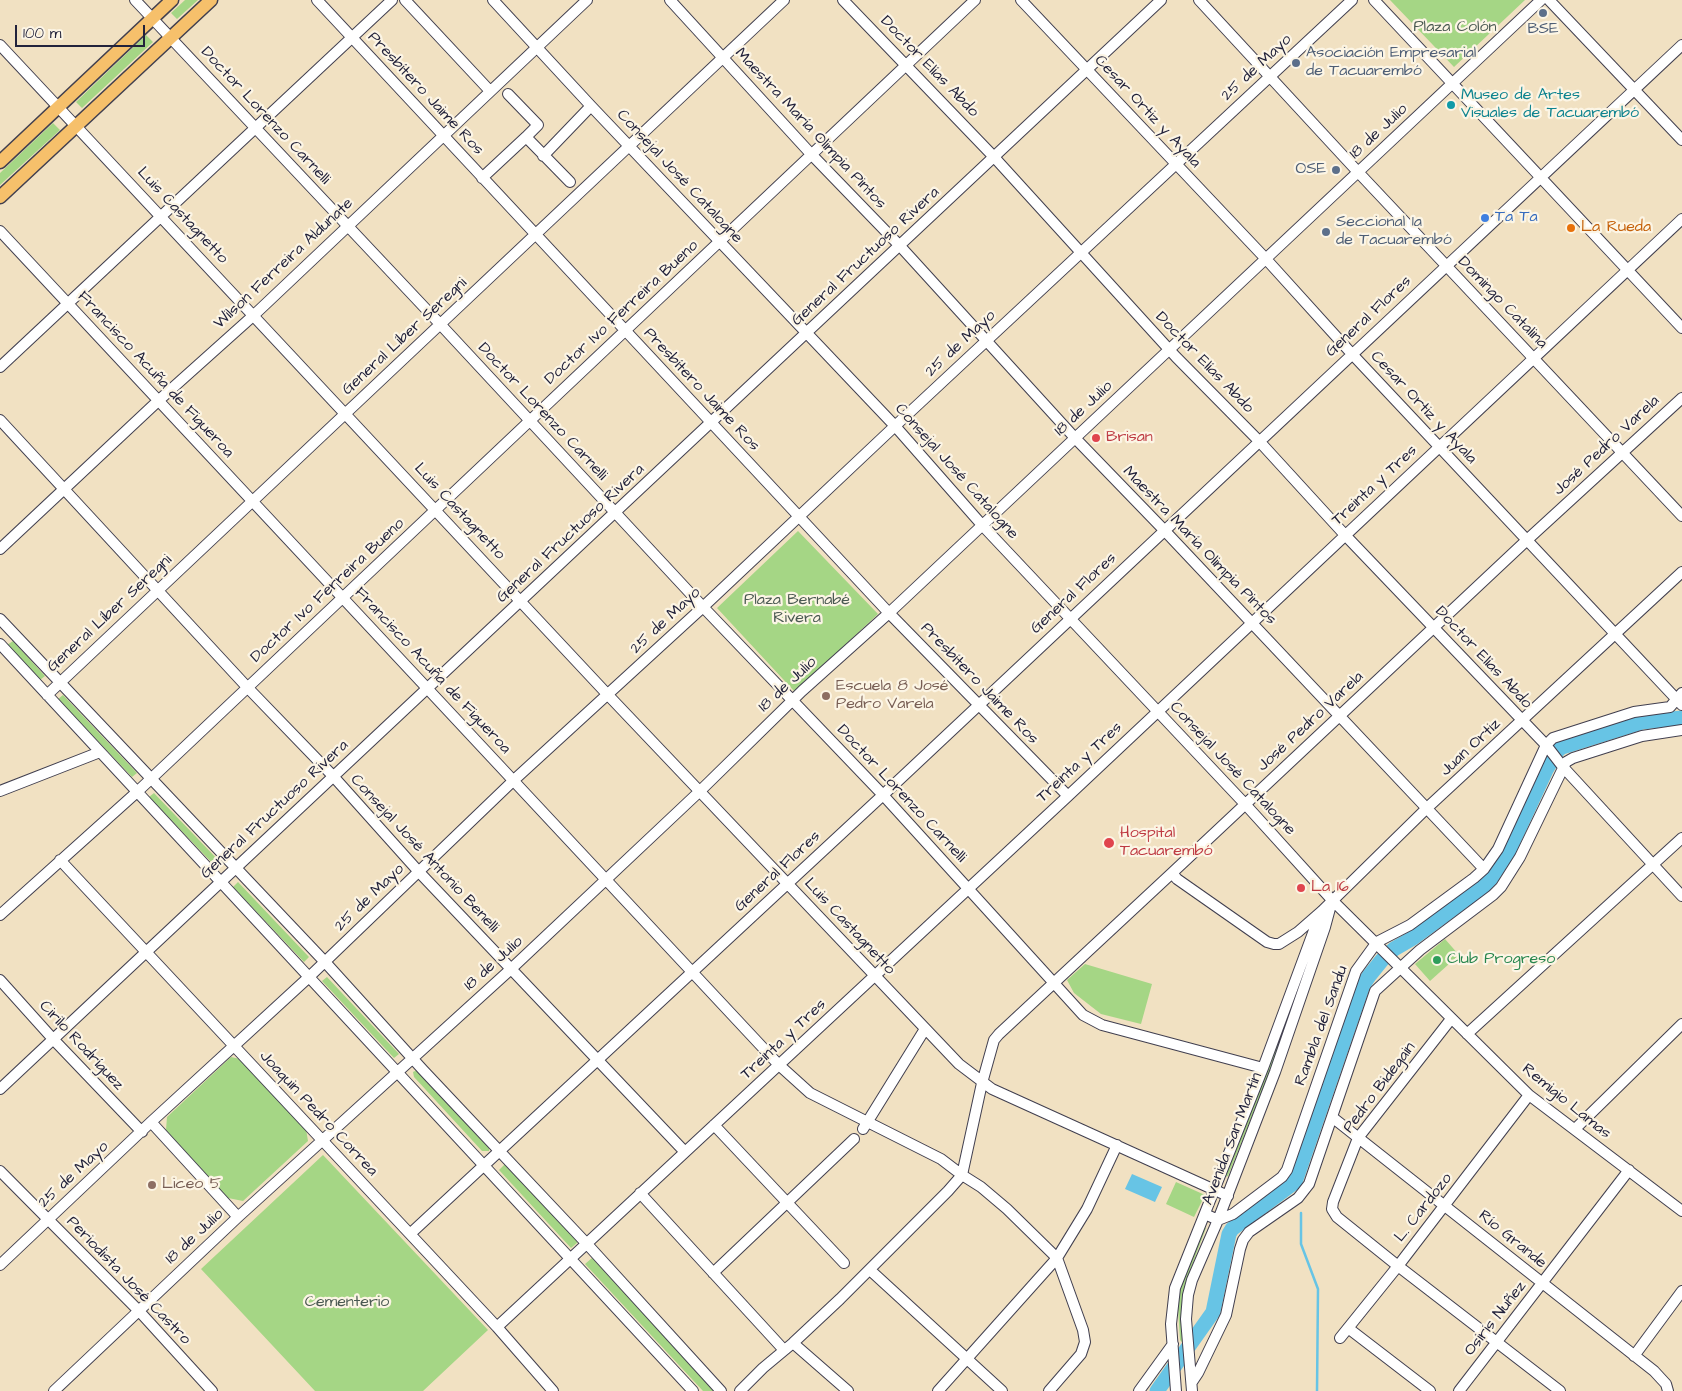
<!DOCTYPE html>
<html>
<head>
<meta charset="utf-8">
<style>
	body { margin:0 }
	#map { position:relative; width:1682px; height:1391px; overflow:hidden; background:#f1e1c2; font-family:"Architects Daughter",sans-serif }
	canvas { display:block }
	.scale { position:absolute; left:15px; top:25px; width:130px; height:22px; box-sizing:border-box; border:2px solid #22223b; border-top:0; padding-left:6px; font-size:15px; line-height:18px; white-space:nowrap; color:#22223b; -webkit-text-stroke:4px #fcf5e5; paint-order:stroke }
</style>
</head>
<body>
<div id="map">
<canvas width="1682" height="1391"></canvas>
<div class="scale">100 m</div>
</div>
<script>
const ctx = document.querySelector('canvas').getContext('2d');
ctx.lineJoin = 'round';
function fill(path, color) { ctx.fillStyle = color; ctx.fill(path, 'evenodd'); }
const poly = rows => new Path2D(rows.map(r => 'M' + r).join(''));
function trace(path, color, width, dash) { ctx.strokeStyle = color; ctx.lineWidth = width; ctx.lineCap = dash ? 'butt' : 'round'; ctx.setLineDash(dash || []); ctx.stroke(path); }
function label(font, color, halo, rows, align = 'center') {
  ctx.font = font + ' "Architects Daughter",sans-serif'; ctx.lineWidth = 4.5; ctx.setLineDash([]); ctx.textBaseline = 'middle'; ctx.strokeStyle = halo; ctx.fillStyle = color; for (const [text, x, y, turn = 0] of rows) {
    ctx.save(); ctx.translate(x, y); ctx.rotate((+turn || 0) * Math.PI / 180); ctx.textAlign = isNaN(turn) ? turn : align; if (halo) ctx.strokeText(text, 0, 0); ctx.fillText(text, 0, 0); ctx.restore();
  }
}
fill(poly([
	[185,0,198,0,177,19,171,13],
	[1390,0,1525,0,1454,67],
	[146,35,153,42,82,108,76,102],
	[53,123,60,130,0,185,0,173],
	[798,531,878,614,795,692,717,608],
	[13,641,45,676,40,680,7,645],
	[63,695,137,773,132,777,58,699],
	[154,793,221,863,217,868,149,797],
	[238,882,309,957,304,962,233,887],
	[1318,931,1319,931,1273,1063,1228,1176,1225,1177,1271,1062],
	[1445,939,1459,955,1430,981,1415,964],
	[1085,964,1152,984,1141,1024,1101,1014,1074,993,1067,980],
	[327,977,399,1054,394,1058,322,981],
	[231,1057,240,1059,306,1129,308,1141,243,1201,228,1198,166,1130,167,1117],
	[417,1070,489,1146,489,1151,482,1151,414,1077,413,1072],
	[323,1155,488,1330,423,1391,315,1391,201,1269],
	[505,1164,578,1242,571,1248,499,1170],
	[1176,1182,1205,1195,1194,1217,1166,1204],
	[1205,1227,1206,1228,1185,1284,1182,1303,1183,1343,1180,1340,1178,1308,1179,1295,1181,1285],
	[592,1258,715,1391,703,1391,585,1264]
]), '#a5d685');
fill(poly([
	[1132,1174,1162,1187,1155,1202,1125,1189]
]), '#67c4e5');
trace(poly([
	[1301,1213,1301,1244,1318,1289,1317,1391]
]), '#67c4e5', 2.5);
trace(poly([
	[1157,1391,1213,1312,1229,1234,1232,1229,1295,1182,1363,985,1369,976,1382,960,1394,949,1413,938,1483,887,1491,878,1508,852,1546,770,1558,750,1562,747,1642,722,1682,718]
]), '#67c4e5', 15);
const minor = poly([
	[135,0,440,324,703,607,883,795,1083,1015,1102,1025,1263,1068],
	[317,0,889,613,1068,796],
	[405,0,490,91],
	[493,0,591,106,895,426,982,525,1245,804,1332,900,1529,1095,1682,1211],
	[670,0,811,154,900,246,1075,438,1164,530,1484,869],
	[843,0,994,157,1176,357,1259,441,1345,535,1546,745,1563,767,1682,896],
	[1021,0,1266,259,1352,354,1682,705],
	[1199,0,1358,172,1682,516],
	[1374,0,1682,328],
	[1549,0,1682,140],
	[0,45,608,695,959,1064,992,1089,1228,1196],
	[526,137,570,182],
	[543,156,591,106],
	[482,178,526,137,538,125,508,94],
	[0,231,779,1065,810,1093,941,1159,962,1175,981,1187,1007,1209,1057,1258,1083,1330,1085,1342,1081,1354,1049,1391],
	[0,367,392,0],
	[0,420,247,687,333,776,419,872,685,1152],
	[0,549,158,401,254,315,587,0],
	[0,619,325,962,423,1070,587,1244,721,1391],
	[0,644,693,1391],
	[47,695,784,0],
	[0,791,100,752],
	[60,860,410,1234,497,1327,553,1391],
	[1172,873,1177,879,1267,942,1274,944,1279,944,1298,932,1322,911,1427,808,1682,572],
	[0,915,137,792,975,0],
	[0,980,53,1039,142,1132],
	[1451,1019,1358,1138,1333,1202,1332,1209,1337,1217,1398,1266,1560,1391],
	[1467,1034,1682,838],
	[0,1089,1161,0],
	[1332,1117,1654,1371,1666,1384,1668,1391],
	[151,1122,238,1217],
	[714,1125,844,1263],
	[863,1129,925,1029],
	[1575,1129,1682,1024],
	[0,1171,139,1311,212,1391],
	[640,1193,784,1350],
	[1205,1214,1218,1220,1233,1214,1282,1177,1287,1170,1356,971,1377,942,1410,925,1474,878,1484,869,1498,849,1546,745,1553,738,1634,712,1670,707,1682,693],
	[410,1234,883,795,1682,45],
	[0,1265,151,1122,309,977,514,780,703,607,895,426,1352,0],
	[870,1270,1002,1391],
	[713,1273,854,1139],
	[497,1327,1068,796,1682,219],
	[1348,1328,1430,1391],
	[1340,1338,1398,1266,1529,1095],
	[793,1343,848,1391],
	[1634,1356,1682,1291],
	[1192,1382,1198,1373,1226,1315,1240,1249,1243,1240,1249,1232,1298,1198,1309,1184,1375,991,1420,950,1493,895,1501,887,1520,857,1566,762,1573,758,1642,736,1682,730],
	[54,1391,238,1217,511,969,700,791,802,691,889,613,1541,0],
	[740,1391,763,1368,793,1343,840,1299,948,1191,962,1175,982,1083,994,1040,999,1034,1172,873,1527,540,1682,398],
	[938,1391,1057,1258,1087,1209,1117,1145],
	[1139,1391,1173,1344],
	[1176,1391,1171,1324,1175,1288,1263,1068,1320,914],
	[1192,1391,1186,1319,1188,1295,1192,1280,1218,1220,1275,1072,1325,927,1332,901],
	[1459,1391,1629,1170]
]);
const major = poly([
	[0,162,172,0],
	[0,197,211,0]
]);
trace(minor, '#413f4f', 12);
trace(major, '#413f4f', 15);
trace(minor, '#fff', 10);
trace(major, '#f6c06b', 12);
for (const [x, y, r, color] of [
	[1543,13,5,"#5c6f8a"],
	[1296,63,5,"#5c6f8a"],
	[1451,105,5,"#0f9aa8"],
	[1336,170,5,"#5c6f8a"],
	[1485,218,5,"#3f7fe0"],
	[1571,228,5,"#e8710a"],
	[1326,232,5,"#5c6f8a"],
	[1096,438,5,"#e0444e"],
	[826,696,5,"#8d6e63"],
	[1109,843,6,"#e0444e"],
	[1301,888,5,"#e0444e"],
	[1437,960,5,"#2e9e5b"],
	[152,1185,5,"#8d6e63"]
]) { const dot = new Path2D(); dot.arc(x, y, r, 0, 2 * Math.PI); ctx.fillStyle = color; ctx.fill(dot); trace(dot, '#fcf5e5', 2); }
label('16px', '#495851', '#fcf5e5', [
	["Plaza Colón",1455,28],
	["Plaza Bernabé",797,601],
	["Rivera",797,619],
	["Cementerio",347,1303]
]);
label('16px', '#4e5e75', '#fcf5e5', [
	["BSE",1543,30,"center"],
	["Asociación Empresarial",1306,54],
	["de Tacuarembó",1306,72],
	["OSE",1326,170,"right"],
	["Seccional 1a",1336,223],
	["de Tacuarembó",1336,241]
], 'left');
label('16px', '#22223b', '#fcf5e5', [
	["Doctor Elías Abdo",929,67,46],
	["25 de Mayo",1257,68,-43],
	["Presbítero Jaime Ros",425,94,47],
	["Cesar Ortiz y Ayala",1147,112,47],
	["Doctor Lorenzo Carnelli",265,116,47],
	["Maestra María Olimpia Pintos",810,129,47],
	["18 de Julio",1379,132,-43],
	["Consejal José Catalogne",679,177,47],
	["Luis Castagnetto",182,216,47],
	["General Fructuoso Rivera",866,257,-43],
	["Wilson Ferreira Aldunate",284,264,-43],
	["Domingo Catalina",1502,303,46],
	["Doctor Ivo Ferreira Bueno",622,313,-43],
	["General Flores",1369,317,-43],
	["General Líber Seregni",405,337,-43],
	["25 de Mayo",961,344,-43],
	["Doctor Elías Abdo",1204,363,46],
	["Francisco Acuña de Figueroa",155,375,47],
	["Presbítero Jaime Ros",701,390,47],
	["Cesar Ortiz y Ayala",1423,408,47],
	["18 de Julio",1084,409,-43],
	["Doctor Lorenzo Carnelli",542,412,47],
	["José Pedro Varela",1607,446,-43],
	["Consejal José Catalogne",956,472,48],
	["Treinta y Tres",1375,486,-43],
	["Luis Castagnetto",459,512,47],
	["General Fructuoso Rivera",571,534,-43],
	["Maestra María Olimpia Pintos",1199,546,46],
	["Doctor Ivo Ferreira Bueno",328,591,-43],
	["General Flores",1074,594,-43],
	["General Líber Seregni",110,614,-43],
	["25 de Mayo",666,621,-43],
	["Doctor Elías Abdo",1483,658,47],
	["Francisco Acuña de Figueroa",432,671,47],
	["Presbítero Jaime Ros",979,684,46],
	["18 de Julio",788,685,-43],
	["José Pedro Varela",1311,722,-43],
	["Juan Ortiz",1471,748,-43],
	["Treinta y Tres",1080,763,-43],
	["Consejal José Catalogne",1232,769,47],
	["Doctor Lorenzo Carnelli",901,794,47],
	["General Fructuoso Rivera",275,810,-43],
	["Consejal José Antonio Benelli",424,854,47],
	["General Flores",778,872,-43],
	["25 de Mayo",370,898,-44],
	["Luis Castagnetto",849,927,47],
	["18 de Julio",494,964,-42],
	["Rambla del Sandu",1322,1026,-70],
	["Treinta y Tres",784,1040,-43],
	["Cirilo Rodríguez",81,1046,47],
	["Pedro Bidegain",1380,1088,-53],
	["Remigio Lamas",1566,1102,39],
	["Joaquin Pedro Correa",318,1114,47],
	["Avenida San Martín",1233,1139,-69],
	["25 de Mayo",74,1175,-43],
	["L. Cardozo",1424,1208,-52],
	["18 de Julio",195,1237,-43],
	["Río Grande",1512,1240,39],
	["Periodista José Castro",128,1281,46],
	["Osiris Nuñez",1496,1319,-52]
]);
label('16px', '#0d838f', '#fcf5e5', [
	["Museo de Artes",1461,96],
	["Visuales de Tacuarembó",1461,114]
], 'left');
label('16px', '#366cbe', '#fcf5e5', [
	["Ta Ta",1495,218]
], 'left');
label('16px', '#c56008', '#fcf5e5', [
	["La Rueda",1581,228]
], 'left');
label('16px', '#be3a42', '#fcf5e5', [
	["Brisan",1106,438],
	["Hospital",1120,834],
	["Tacuarembó",1120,852],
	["La 16",1311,888]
], 'left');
label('16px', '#785e54', '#fcf5e5', [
	["Escuela 8 José",836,687],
	["Pedro Varela",836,705],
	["Liceo 5",162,1185]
], 'left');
label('16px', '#27864d', '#fcf5e5', [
	["Club Progreso",1447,960]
], 'left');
</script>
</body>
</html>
